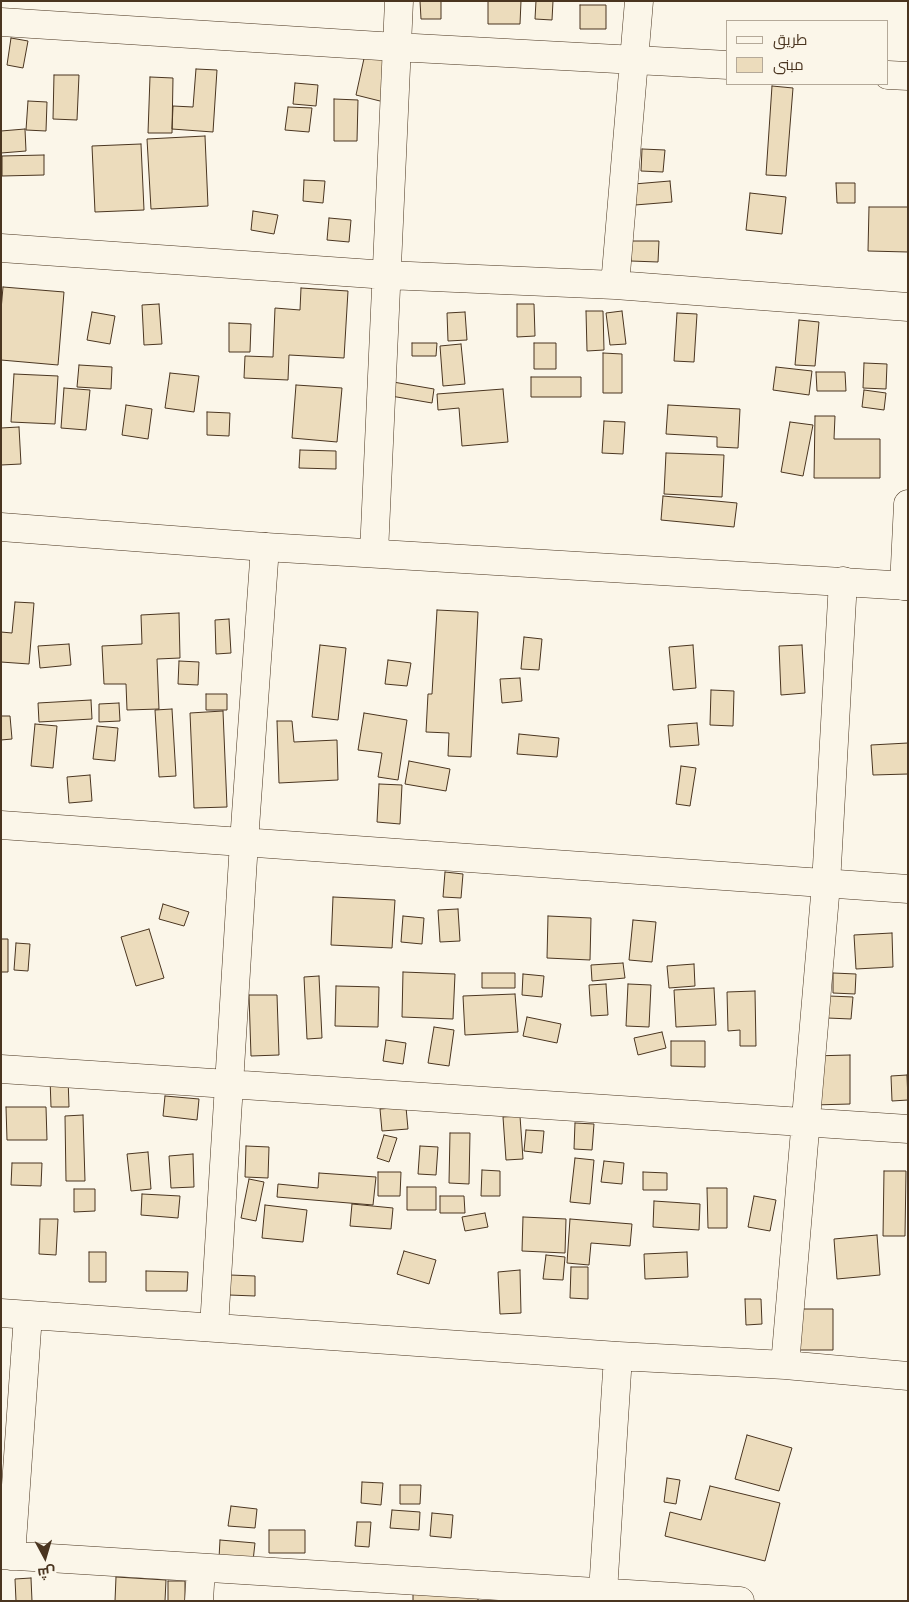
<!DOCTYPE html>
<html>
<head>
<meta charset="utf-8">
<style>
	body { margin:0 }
	#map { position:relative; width:909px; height:1602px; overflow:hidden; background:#fbf6e9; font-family:Karla,Cairo,sans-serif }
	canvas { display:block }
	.frame { position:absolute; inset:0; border:2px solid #4a3520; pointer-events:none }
	.legend { position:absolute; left:726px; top:20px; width:162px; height:65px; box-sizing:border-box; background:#fbf6e9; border:1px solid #b4a999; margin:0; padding:6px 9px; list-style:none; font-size:15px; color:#4a3520 }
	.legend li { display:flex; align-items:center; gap:10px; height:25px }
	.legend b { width:25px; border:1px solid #b4a999 }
	.north { position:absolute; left:20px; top:1532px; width:50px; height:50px; -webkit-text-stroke:4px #fbf6e9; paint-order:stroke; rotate:174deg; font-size:14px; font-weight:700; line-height:20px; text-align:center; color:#4a3520 }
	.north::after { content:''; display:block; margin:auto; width:18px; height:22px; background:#4a3520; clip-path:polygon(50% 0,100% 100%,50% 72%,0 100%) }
</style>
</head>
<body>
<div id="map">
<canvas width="909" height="1602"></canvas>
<div class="frame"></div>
<ul class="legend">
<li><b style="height:6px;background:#fbf6e9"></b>طريق</li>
<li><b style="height:14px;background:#ecdcbc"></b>مبنى</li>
</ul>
<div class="north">ش</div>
</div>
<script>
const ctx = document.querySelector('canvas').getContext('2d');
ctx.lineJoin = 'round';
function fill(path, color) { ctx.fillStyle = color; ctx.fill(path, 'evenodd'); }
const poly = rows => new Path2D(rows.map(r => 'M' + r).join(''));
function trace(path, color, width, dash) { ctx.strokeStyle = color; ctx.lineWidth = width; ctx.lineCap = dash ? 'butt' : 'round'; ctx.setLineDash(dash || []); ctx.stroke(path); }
const building = poly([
	[420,1,441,1,441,19,421,19,420,1],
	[488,1,521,1,520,24,488,24,488,1],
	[536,1,553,1,552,20,535,19,536,1],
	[580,5,606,5,606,29,580,29,580,5],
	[11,38,28,41,23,68,7,65,11,38],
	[365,54,393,61,384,102,356,95,365,54],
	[196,69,217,70,213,132,172,129,173,106,193,107,196,69],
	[54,75,79,75,77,120,53,119,54,75],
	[150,77,173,78,172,133,148,133,150,77],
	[295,83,318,85,316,106,293,104,295,83],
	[772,86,793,88,786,176,766,175,772,86],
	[334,99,358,100,357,141,334,141,334,99],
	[28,101,47,102,46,131,26,130,28,101],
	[288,107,312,108,309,132,285,130,288,107],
	[25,129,26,151,1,153,1,131,25,129],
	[205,136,208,206,151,209,147,139,205,136],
	[141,144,144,210,95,212,92,146,141,144],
	[642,149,665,150,663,172,641,171,642,149],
	[44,155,44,175,2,176,2,156,44,155],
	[304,180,325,181,323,203,303,201,304,180],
	[670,181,672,202,635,205,634,184,670,181],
	[836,183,855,183,855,203,837,203,836,183],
	[750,193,786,197,782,234,746,230,750,193],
	[869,207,908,207,908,252,868,251,869,207],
	[253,211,278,215,274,234,251,230,253,211],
	[329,218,351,220,349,242,327,240,329,218],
	[631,241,659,241,658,262,631,261,631,241],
	[3,287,64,292,58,365,1,360,1,310,3,287],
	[301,288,348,291,344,358,289,355,288,380,244,378,245,356,273,357,275,308,300,310,301,288],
	[159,304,162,344,144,345,142,305,159,304],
	[517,304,534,304,535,336,517,337,517,304],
	[586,311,603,311,604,350,587,351,586,311],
	[622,311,626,344,610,345,606,313,622,311],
	[92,312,115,316,110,344,87,340,92,312],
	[465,312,467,340,448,341,447,313,465,312],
	[677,313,697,314,694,362,674,361,677,313],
	[799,320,819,322,815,366,795,365,799,320],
	[229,323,251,324,250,352,229,352,229,323],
	[412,343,437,343,436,356,412,356,412,343],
	[534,343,556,343,556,369,534,369,534,343],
	[461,344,465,384,443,386,440,346,461,344],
	[603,353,622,354,622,393,603,393,603,353],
	[864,363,887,364,886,389,863,388,864,363],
	[79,365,112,367,111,389,77,387,79,365],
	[776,367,812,371,809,395,773,390,776,367],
	[816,372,845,372,846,391,817,391,816,372],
	[170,373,199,376,194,412,165,408,170,373],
	[14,374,58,376,55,424,11,422,14,374],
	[531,377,581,377,581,397,531,397,531,377],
	[393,382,434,389,432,403,391,396,393,382],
	[296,385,342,388,337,442,292,438,296,385],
	[64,388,90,390,86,430,61,428,64,388],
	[503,389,508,442,462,446,459,408,438,410,437,394,503,389],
	[864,390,886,393,884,410,862,407,864,390],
	[126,405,152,409,148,439,122,435,126,405],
	[668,405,740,409,738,448,717,447,717,437,666,434,668,405],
	[207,412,230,413,229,436,207,435,207,412],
	[815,416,835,416,834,439,880,439,880,478,814,478,815,416],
	[604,421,625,422,623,454,602,453,604,421],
	[790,422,813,425,803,476,781,472,790,422],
	[19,427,21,464,1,465,1,428,19,427],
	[300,450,336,451,336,469,299,468,300,450],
	[666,453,724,455,722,497,664,494,666,453],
	[663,496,737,503,734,527,661,520,663,496],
	[15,602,34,603,29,664,1,662,1,632,12,633,15,602],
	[437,610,478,612,471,757,448,756,449,733,426,732,428,694,432,694,437,610],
	[179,613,180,658,157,659,159,709,127,710,126,684,104,684,102,646,142,644,141,615,179,613],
	[229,619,231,653,216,654,215,620,229,619],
	[524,637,542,639,539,670,521,669,524,637],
	[69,644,71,665,40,668,38,646,69,644],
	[320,645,346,648,338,720,312,717,320,645],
	[693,645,696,688,673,690,669,647,693,645],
	[802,645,805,693,781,695,779,646,802,645],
	[388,660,411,663,407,686,385,684,388,660],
	[179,661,199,662,198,685,178,684,179,661],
	[520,678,522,701,502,703,500,679,520,678],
	[711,690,734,691,733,726,710,725,711,690],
	[206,694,227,694,227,710,206,710,206,694],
	[91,700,92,719,39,722,38,703,91,700],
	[119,703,120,721,99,722,99,704,119,703],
	[172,709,176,776,159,777,155,710,172,709],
	[223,711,227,807,194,808,190,713,223,711],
	[364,713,407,720,398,780,378,777,382,753,358,750,364,713],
	[1,716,10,716,12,739,1,740,1,716],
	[277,721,292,721,294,742,337,740,338,780,279,783,277,721],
	[697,723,699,745,670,747,668,725,697,723],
	[35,724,57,726,53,768,31,766,35,724],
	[97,726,118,728,115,761,93,759,97,726],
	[519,734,559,738,557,757,517,754,519,734],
	[908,743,908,774,873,775,871,745,908,743],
	[409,761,450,769,446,791,405,784,409,761],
	[681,766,696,768,690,806,676,804,681,766],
	[90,775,92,801,69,803,67,777,90,775],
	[379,784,402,785,400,824,377,822,379,784],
	[445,872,463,874,461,898,443,897,445,872],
	[333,897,395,900,392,948,331,945,333,897],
	[163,904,189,912,184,926,159,919,163,904],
	[458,909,460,941,440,942,438,910,458,909],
	[403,916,424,918,422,944,401,942,403,916],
	[548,916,591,918,590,960,547,958,548,916],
	[633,920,656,922,652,962,629,960,633,920],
	[149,929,164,978,136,986,121,937,149,929],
	[892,933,893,967,856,969,854,935,892,933],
	[1,939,8,939,8,972,1,972,1,939],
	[16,943,30,944,28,971,14,970,16,943],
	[623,963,625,978,592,981,591,965,623,963],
	[694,964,695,986,669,988,667,966,694,964],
	[403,972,455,974,453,1019,402,1017,403,972],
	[482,973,515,973,515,988,482,988,482,973],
	[833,973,856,974,855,994,833,993,833,973],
	[523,974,544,976,542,997,522,995,523,974],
	[319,976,322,1038,307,1039,304,977,319,976],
	[606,984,608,1015,591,1016,589,985,606,984],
	[628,984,651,985,649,1027,626,1026,628,984],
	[336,986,379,987,378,1027,335,1026,336,986],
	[714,988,716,1025,676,1027,674,990,714,988],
	[755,991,756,1046,740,1046,740,1030,728,1031,727,992,755,991],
	[515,994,518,1032,465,1035,463,996,515,994],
	[249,995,277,995,279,1055,251,1056,249,995],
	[805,995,853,997,851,1019,804,1017,805,995],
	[527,1017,561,1024,557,1043,523,1036,527,1017],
	[434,1027,454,1030,449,1066,428,1063,434,1027],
	[662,1032,666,1048,638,1055,634,1038,662,1032],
	[386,1040,406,1043,403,1064,383,1061,386,1040],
	[671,1041,705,1041,705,1067,671,1066,671,1041],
	[850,1055,850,1104,813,1105,812,1056,850,1055],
	[907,1075,908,1100,892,1101,891,1076,907,1075],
	[68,1077,69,1107,51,1107,50,1078,68,1077],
	[165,1096,199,1099,197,1120,163,1116,165,1096],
	[6,1107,46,1107,47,1140,7,1140,6,1107],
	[406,1107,408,1129,382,1131,380,1109,406,1107],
	[83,1115,85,1181,66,1181,65,1116,83,1115],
	[520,1116,523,1159,506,1160,503,1117,520,1116],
	[575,1123,594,1124,592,1150,574,1149,575,1123],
	[526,1130,544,1131,542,1153,524,1151,526,1130],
	[450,1133,470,1133,469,1184,449,1183,450,1133],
	[384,1135,397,1138,389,1162,377,1158,384,1135],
	[246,1146,269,1147,268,1178,245,1177,246,1146],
	[420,1146,438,1147,436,1175,418,1174,420,1146],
	[148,1152,151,1189,131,1191,127,1154,148,1152],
	[193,1154,194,1187,171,1188,169,1156,193,1154],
	[575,1158,594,1160,590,1204,570,1202,575,1158],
	[604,1161,624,1163,622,1184,601,1182,604,1161],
	[12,1163,42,1163,41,1186,11,1185,12,1163],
	[482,1170,500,1171,500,1196,481,1196,482,1170],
	[884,1171,906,1171,905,1236,883,1236,884,1171],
	[378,1172,401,1172,400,1196,378,1196,378,1172],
	[643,1172,667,1173,667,1190,643,1190,643,1172],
	[319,1173,376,1177,373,1205,277,1197,278,1184,318,1188,319,1173],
	[249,1179,264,1182,256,1221,241,1218,249,1179],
	[407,1187,436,1187,436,1210,407,1210,407,1187],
	[707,1188,727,1188,727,1228,708,1228,707,1188],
	[74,1189,95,1189,95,1211,74,1212,74,1189],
	[142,1194,180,1196,178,1218,141,1215,142,1194],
	[440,1196,464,1196,465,1213,440,1213,440,1196],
	[754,1196,776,1200,770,1231,748,1227,754,1196],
	[654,1201,700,1204,699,1230,653,1227,654,1201],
	[352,1204,393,1208,391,1229,350,1226,352,1204],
	[265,1205,307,1210,303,1242,262,1238,265,1205],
	[485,1213,488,1227,465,1231,462,1217,485,1213],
	[523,1217,566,1219,565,1253,522,1251,523,1217],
	[40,1219,58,1219,56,1255,39,1254,40,1219],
	[570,1219,632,1224,630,1246,591,1243,589,1265,567,1263,570,1219],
	[877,1235,880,1275,837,1279,834,1239,877,1235],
	[404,1251,436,1260,429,1284,397,1274,404,1251],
	[89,1252,106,1252,106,1282,89,1282,89,1252],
	[687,1252,688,1277,645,1279,644,1254,687,1252],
	[546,1255,565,1257,563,1280,543,1279,546,1255],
	[571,1267,588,1267,588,1299,570,1298,571,1267],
	[520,1270,521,1313,500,1314,498,1272,520,1270],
	[146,1271,188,1272,187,1291,146,1291,146,1271],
	[230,1275,255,1276,255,1296,229,1295,230,1275],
	[745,1299,761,1299,762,1324,746,1325,745,1299],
	[799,1309,833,1309,833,1350,799,1350,799,1309],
	[747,1435,792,1448,779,1491,735,1479,747,1435],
	[667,1478,680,1480,676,1504,664,1502,667,1478],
	[362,1482,383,1483,381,1505,361,1503,362,1482],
	[400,1485,421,1485,420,1504,400,1504,400,1485],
	[710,1486,780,1503,765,1561,665,1536,670,1512,701,1520,710,1486],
	[231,1506,257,1509,255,1528,228,1526,231,1506],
	[392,1510,420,1512,419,1530,390,1528,392,1510],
	[432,1513,453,1515,451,1538,430,1536,432,1513],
	[357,1522,371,1522,369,1547,355,1546,357,1522],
	[269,1530,305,1530,305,1553,269,1553,269,1530],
	[220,1540,255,1543,253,1561,219,1558,220,1540],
	[116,1577,166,1580,165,1601,115,1601,116,1577],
	[31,1578,32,1601,16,1601,15,1579,31,1578],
	[168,1581,185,1581,185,1601,168,1601,168,1581],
	[413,1592,478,1593,478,1601,413,1601,413,1592]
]);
fill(building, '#ecdcbc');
trace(building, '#4a3520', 1);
const minor = poly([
	[1,22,396,47,728,65],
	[888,75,908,76],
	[1,248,387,275,615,285,908,307],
	[615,285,639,1],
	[374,553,399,1],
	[904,586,908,504],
	[1,825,908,889],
	[1,1069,908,1129],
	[1,1313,618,1356,785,1365,908,1376],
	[214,1327,244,842,265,547],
	[785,1365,826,884,843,581],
	[1,1555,740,1601],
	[11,1556,28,1315],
	[603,1592,618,1356],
	[199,1601,201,1568]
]);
const tertiary = poly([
	[1,527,265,547,908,586]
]);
trace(minor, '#4a3520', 29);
trace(tertiary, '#4a3520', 29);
trace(minor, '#fbf6e9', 28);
trace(tertiary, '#fbf6e9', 28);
</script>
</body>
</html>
